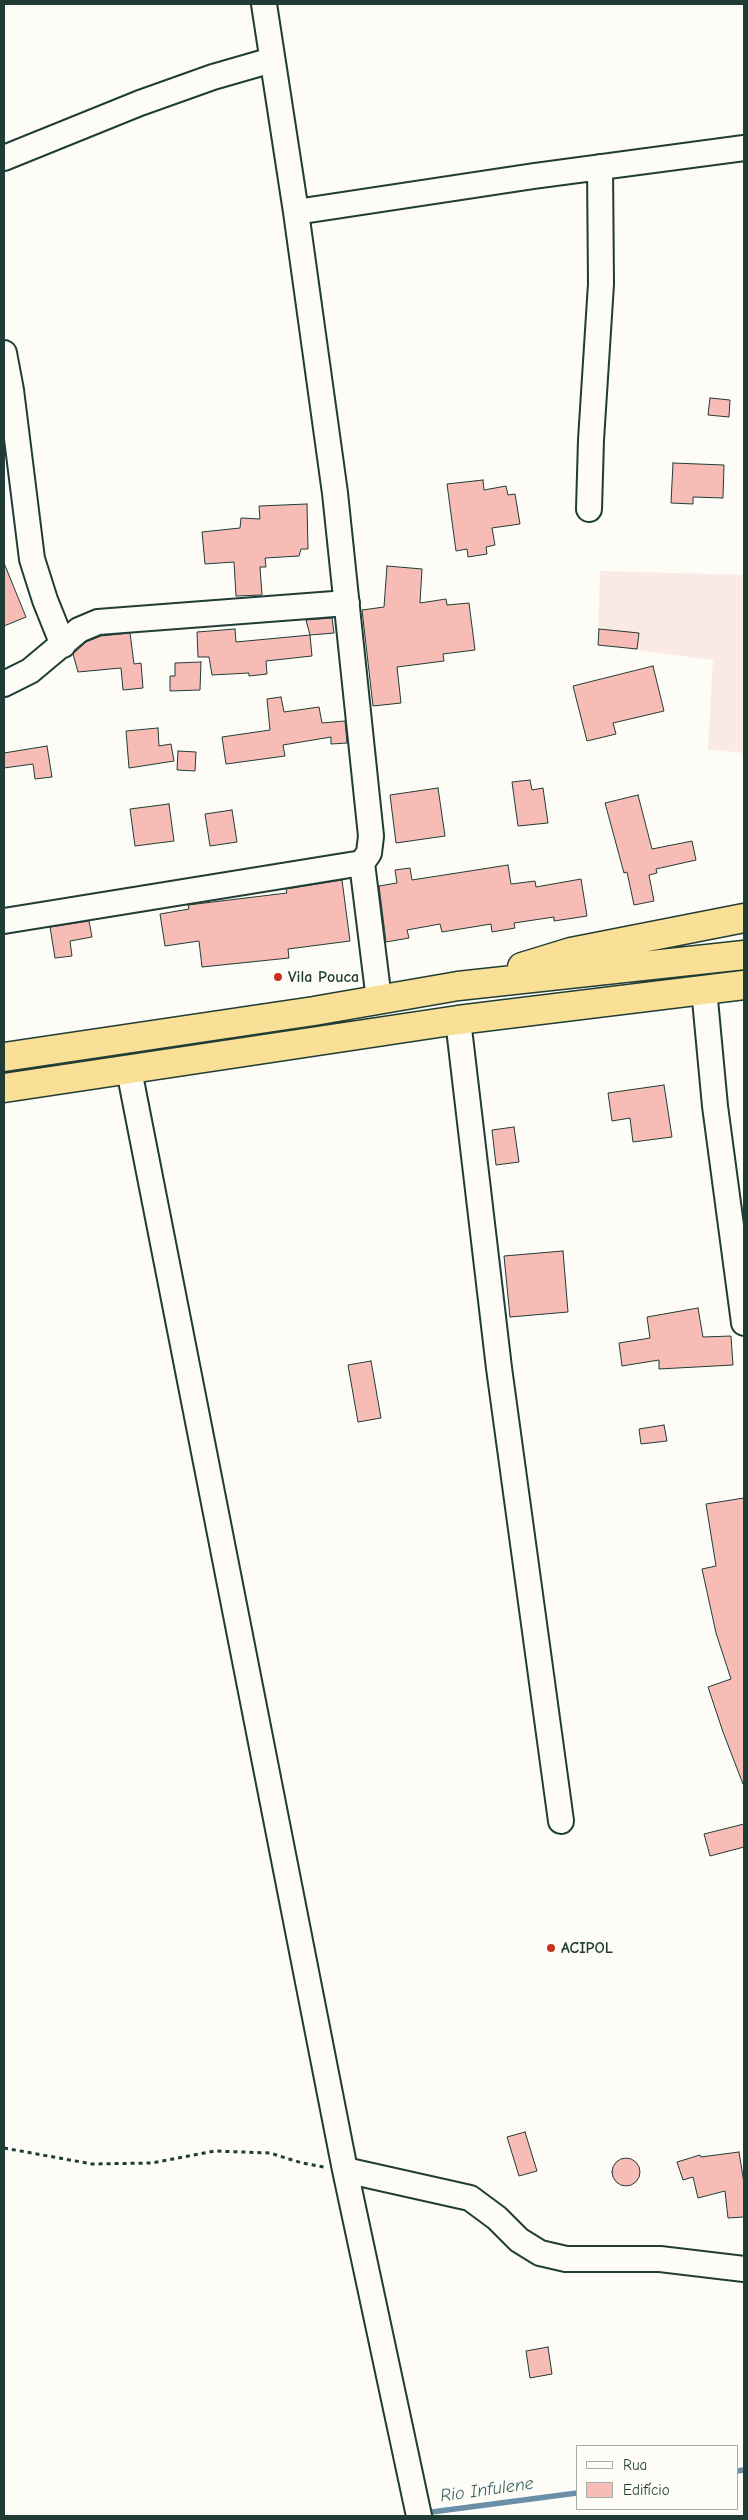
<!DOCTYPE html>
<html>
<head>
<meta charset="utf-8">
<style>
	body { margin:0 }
	#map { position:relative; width:748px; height:2520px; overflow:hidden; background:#fdfcf7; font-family:"Comic Neue",sans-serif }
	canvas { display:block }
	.frame { position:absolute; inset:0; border:5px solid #1f3d34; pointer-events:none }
	.legend { position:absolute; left:576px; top:2445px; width:162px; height:65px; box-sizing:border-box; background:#fdfcf7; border:1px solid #a4b0a9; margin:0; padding:6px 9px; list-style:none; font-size:15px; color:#1f3d34 }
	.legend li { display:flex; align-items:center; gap:10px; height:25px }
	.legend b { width:25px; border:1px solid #a4b0a9 }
</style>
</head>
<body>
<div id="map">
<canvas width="748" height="2520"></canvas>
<div class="frame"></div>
<ul class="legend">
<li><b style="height:6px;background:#fdfcf7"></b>Rua</li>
<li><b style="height:14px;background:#f7bcb5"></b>Edifício</li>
</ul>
</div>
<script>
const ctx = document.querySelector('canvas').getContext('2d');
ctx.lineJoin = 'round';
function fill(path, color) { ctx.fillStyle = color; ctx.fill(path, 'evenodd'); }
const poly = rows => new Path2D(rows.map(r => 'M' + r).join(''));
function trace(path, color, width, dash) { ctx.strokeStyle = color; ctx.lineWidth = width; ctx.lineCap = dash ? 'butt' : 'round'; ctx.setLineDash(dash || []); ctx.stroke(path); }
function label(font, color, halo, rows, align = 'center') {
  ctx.font = font + ' "Comic Neue",sans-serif'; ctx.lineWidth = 4; ctx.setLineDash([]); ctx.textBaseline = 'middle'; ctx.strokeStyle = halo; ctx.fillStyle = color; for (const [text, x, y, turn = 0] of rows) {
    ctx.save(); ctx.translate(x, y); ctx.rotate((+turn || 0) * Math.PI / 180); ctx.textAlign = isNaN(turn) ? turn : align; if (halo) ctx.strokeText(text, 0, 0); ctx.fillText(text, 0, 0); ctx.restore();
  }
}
fill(poly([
	[600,571,744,575,744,753,708,749,713,660,598,645]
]), '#fbe9e3');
trace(poly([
	[737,2471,744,2470],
	[424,2513,577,2493]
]), '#6990a8', 5.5);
const building = poly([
	[710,398,730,400,729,417,708,415,710,398],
	[673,463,724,465,723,498,693,497,693,504,671,503,673,463],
	[483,480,484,490,506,486,508,495,515,494,520,524,492,528,495,545,486,547,487,554,468,557,467,549,456,551,447,484,483,480],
	[307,504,308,549,301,549,299,556,265,558,266,567,260,567,262,595,236,596,234,562,205,564,202,532,240,528,241,518,260,519,259,506,307,504],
	[4,563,26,617,4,626,4,563],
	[387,566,422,569,420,603,446,599,447,605,469,603,475,650,443,654,444,661,397,667,401,703,373,706,362,610,384,607,387,566],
	[332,618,334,633,310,635,306,620,332,618],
	[235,629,236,642,310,635,312,656,266,661,267,674,249,676,249,673,212,675,209,657,198,657,197,632,235,629],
	[599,629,639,633,637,649,598,645,599,629],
	[130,633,134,664,141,663,143,688,123,690,121,668,78,672,73,654,86,642,101,636,130,633],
	[201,662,200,690,170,691,170,676,175,676,175,663,201,662],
	[653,666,664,711,613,723,616,734,587,741,573,686,653,666],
	[281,697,284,712,319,707,322,723,345,721,347,743,331,744,331,737,283,745,285,756,226,764,222,737,270,730,267,699,281,697],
	[158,728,159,746,171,744,174,761,129,768,126,731,158,728],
	[47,746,52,777,35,779,33,764,4,768,4,753,47,746],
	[178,751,196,752,195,771,177,770,178,751],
	[530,780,532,790,543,788,548,823,518,826,512,782,530,780],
	[438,788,445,836,396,843,390,795,438,788],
	[638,795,652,849,692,841,696,860,656,869,657,873,649,875,654,901,634,905,627,872,624,873,605,803,638,795],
	[169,804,174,841,135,846,130,809,169,804],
	[232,810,237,842,210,846,205,814,232,810],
	[508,865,511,884,535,881,536,887,581,879,587,916,554,921,554,917,514,923,515,928,492,932,491,924,442,932,440,924,407,930,409,938,386,942,379,886,397,883,395,870,410,868,412,880,508,865],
	[342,880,350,941,288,949,289,958,202,967,199,941,165,946,160,914,189,909,188,905,287,893,286,889,342,880],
	[89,921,92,937,70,941,72,956,55,958,50,927,89,921],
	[664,1085,672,1137,633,1142,630,1118,612,1121,608,1093,664,1085],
	[514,1127,519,1162,496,1165,492,1130,514,1127],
	[563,1251,568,1312,510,1317,504,1256,563,1251],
	[698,1308,703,1337,731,1336,733,1365,659,1369,659,1360,622,1366,619,1343,650,1338,647,1317,698,1308],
	[371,1361,381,1418,358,1422,348,1365,371,1361],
	[664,1425,667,1441,641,1444,639,1429,664,1425],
	[744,1498,744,1784,743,1784,723,1732,708,1687,731,1679,716,1633,702,1569,716,1566,706,1504,744,1498],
	[744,1824,744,1847,710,1856,704,1834,744,1824],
	[525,2132,537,2171,519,2176,507,2137,525,2132],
	[739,2152,744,2183,744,2217,728,2218,725,2191,698,2198,693,2177,683,2180,677,2162,700,2155,701,2157,739,2152],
	'612 2172a14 14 0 1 1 28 0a14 14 0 1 1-28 0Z',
	[548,2347,552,2374,530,2378,526,2351,548,2347]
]);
fill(building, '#f7bcb5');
trace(building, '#1f3d34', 1);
const minor = poly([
	[264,4,296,212,335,493,371,836,369,853,362,863,379,1000],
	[4,158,140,103,213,77,272,60],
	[296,212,534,176,744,148],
	[4,353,11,390,32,559,45,600,63,645],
	[589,509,591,440,601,284,600,167],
	[4,684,30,671,79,630,98,622,347,603],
	[4,921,362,863],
	[704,989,715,1106,744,1323],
	[458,1020,499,1368,561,1821],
	[129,1070,345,2170,419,2516],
	[345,2170,470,2198,497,2218,519,2240,540,2253,566,2259,660,2259,744,2269]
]);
const highway = poly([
	[522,967,571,952,744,918],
	[4,1057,314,1011,458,986,744,955],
	[4,1088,458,1020,744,985]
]);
trace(minor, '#1f3d34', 28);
trace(highway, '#1f3d34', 31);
trace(poly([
	[4,2148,92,2164,152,2163,215,2151,270,2153,302,2163,324,2167]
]), '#1f3d34', 3, [4, 4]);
trace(minor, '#fdfcf7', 24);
trace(highway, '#fadf96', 28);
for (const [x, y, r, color] of [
	[278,977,5,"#c8321e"],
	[551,1948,5,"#c8321e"]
]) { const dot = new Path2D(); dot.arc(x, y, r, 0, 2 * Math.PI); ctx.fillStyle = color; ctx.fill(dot); trace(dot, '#fdfcf7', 2); }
label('bold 16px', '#1f3d34', '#fdfcf7', [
	["Vila Pouca",288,977],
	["ACIPOL",561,1948]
], 'left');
label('italic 18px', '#3e6064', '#fdfcf7', [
	["Rio Infulene",487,2490,-8]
]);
</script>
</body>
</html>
